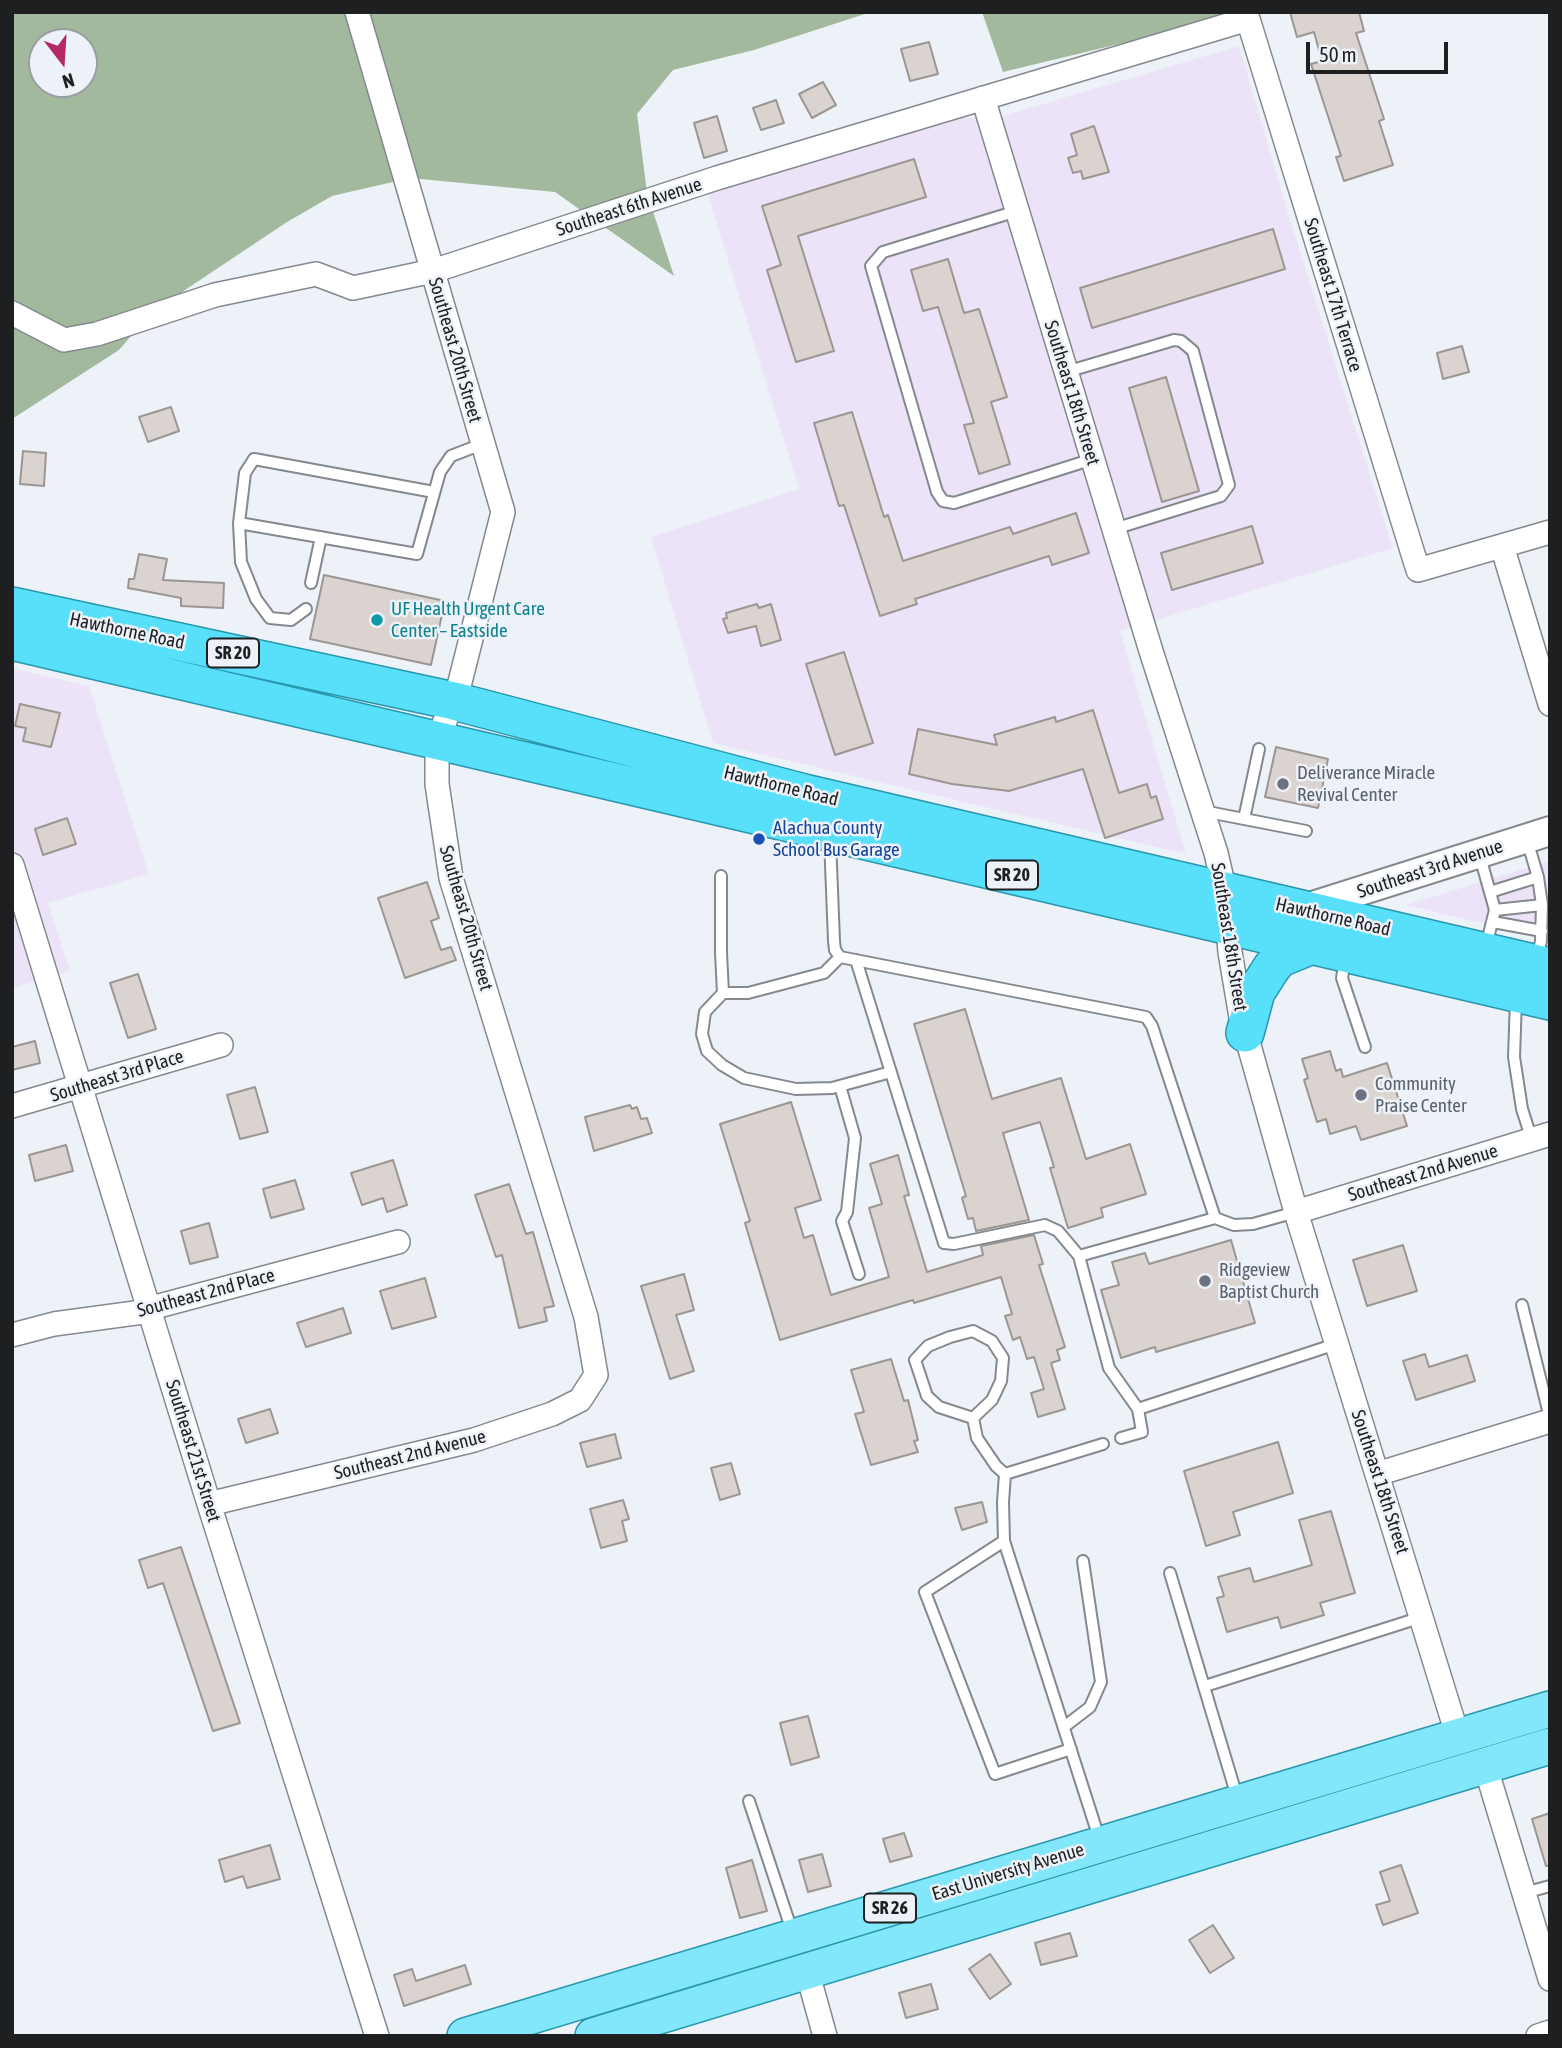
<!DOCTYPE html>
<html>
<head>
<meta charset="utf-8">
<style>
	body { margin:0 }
	#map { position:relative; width:1562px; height:2048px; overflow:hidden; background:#edf2f8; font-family:"Asap Condensed",sans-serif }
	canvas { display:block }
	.frame { position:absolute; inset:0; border:14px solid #1e1f21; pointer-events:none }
	.north { position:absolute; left:28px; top:28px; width:70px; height:70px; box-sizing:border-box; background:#edf2f8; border:2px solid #9a9ea2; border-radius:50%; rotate:163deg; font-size:19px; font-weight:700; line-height:28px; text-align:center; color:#1e1f21 }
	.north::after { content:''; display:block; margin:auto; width:24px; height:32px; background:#b52a66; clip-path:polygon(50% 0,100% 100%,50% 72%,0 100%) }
	.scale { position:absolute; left:1306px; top:42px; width:142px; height:32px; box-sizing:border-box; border:4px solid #1e1f21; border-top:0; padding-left:9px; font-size:21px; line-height:24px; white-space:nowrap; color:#1e1f21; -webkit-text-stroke:5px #edf2f8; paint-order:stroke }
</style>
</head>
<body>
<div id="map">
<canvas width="1562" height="2048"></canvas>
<div class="frame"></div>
<div class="north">N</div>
<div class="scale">50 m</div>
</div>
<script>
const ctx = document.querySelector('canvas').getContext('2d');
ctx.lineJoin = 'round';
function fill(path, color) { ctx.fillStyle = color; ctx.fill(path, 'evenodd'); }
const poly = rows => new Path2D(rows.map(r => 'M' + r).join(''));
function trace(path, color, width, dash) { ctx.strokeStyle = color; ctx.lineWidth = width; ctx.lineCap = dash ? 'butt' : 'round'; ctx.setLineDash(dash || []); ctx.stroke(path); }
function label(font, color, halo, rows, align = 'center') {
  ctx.font = font + ' "Asap Condensed",sans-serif'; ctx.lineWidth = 5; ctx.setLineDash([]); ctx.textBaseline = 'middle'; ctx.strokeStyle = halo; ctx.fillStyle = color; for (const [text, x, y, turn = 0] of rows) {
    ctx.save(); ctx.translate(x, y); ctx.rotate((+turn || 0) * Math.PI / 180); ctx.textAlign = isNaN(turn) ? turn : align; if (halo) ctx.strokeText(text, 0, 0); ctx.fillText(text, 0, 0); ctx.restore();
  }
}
fill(poly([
	[1239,46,1288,213,1393,548,1120,631,1186,854,713,743,651,537,799,489,707,192,962,118,999,117],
	[12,668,89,686,149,874,48,903,70,971,12,988],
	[1550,861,1550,939,1406,905,1487,880]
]), '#ece3f8');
fill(poly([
	[12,12,871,12,754,50,673,70,637,114,647,193,674,276,555,192,410,178,332,196,287,222,185,290,160,311,144,321,119,350,12,419],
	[42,42,84,42,84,84,42,84],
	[982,12,1251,12,1003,72]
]), '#a3b99d');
const building = poly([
	[1290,12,1359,12,1364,31,1356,33,1384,119,1379,121,1393,165,1344,181,1336,157,1341,156,1311,64,1322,61,1314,32,1297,37,1290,12],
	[929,42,938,74,910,81,901,49,929,42],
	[823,82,836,105,812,118,799,94,823,82],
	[776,100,784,123,761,130,753,108,776,100],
	[717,116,727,151,704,158,694,123,717,116],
	[1094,126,1109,172,1083,179,1081,171,1073,173,1068,158,1077,155,1071,134,1094,126],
	[914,159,926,197,798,236,834,351,796,362,767,270,781,265,762,206,914,159],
	[1273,229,1285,269,1092,328,1080,288,1273,229],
	[948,259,964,313,979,309,1007,397,991,402,1010,464,979,474,964,425,974,423,938,307,923,311,911,270,948,259],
	[1462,346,1469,372,1443,379,1437,353,1462,346],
	[1166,377,1199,491,1162,502,1129,388,1166,377],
	[171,407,179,431,148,442,139,417,171,407],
	[852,412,884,517,888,515,903,561,1010,527,1013,534,1076,513,1089,553,1052,565,1049,556,915,599,917,604,880,616,844,505,839,506,814,423,852,412],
	[23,451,46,453,44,486,20,484,23,451],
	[1252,526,1263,563,1172,590,1161,553,1252,526],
	[139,554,167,559,163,580,224,583,223,608,181,606,181,598,128,588,129,579,134,579,139,554],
	[324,575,445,601,431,665,310,639,324,575],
	[757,604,759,608,771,604,781,640,761,646,756,626,728,633,723,619,727,618,726,613,757,604],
	[844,652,873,743,835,755,806,664,844,652],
	[20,704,60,713,51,747,23,741,26,728,15,726,20,704],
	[1093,710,1119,793,1147,784,1151,798,1156,796,1163,819,1105,838,1083,769,1009,791,952,784,909,774,918,729,997,745,994,735,1055,717,1056,722,1093,710],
	[1276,747,1328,759,1318,808,1265,797,1276,747],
	[67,818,76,844,43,855,35,829,67,818],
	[427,882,439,918,431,921,441,950,451,947,456,960,405,978,378,898,427,882],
	[138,974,156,1029,128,1038,110,983,138,974],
	[965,1009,992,1099,1061,1078,1086,1159,1130,1144,1146,1194,1101,1208,1103,1217,1068,1228,1050,1168,1054,1167,1040,1122,1003,1133,1029,1220,976,1231,973,1218,968,1219,962,1198,966,1196,914,1024,965,1009],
	[35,1041,40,1063,12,1070,12,1047,35,1041],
	[1330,1051,1336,1071,1341,1069,1343,1077,1387,1063,1407,1126,1361,1140,1356,1126,1330,1134,1326,1119,1317,1122,1304,1080,1308,1078,1302,1059,1330,1051],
	[255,1087,268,1132,240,1139,227,1095,255,1087],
	[791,1102,821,1200,795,1208,804,1238,813,1235,831,1295,889,1277,869,1208,882,1204,870,1164,898,1155,909,1195,904,1196,927,1272,983,1255,981,1246,1034,1235,1043,1264,1039,1265,1065,1347,1057,1350,1060,1360,1051,1363,1065,1409,1038,1417,1031,1393,1044,1389,1034,1357,1027,1359,1020,1337,1013,1340,1005,1316,1012,1314,1001,1277,914,1303,913,1300,780,1340,745,1223,750,1221,720,1124,791,1102],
	[630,1105,632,1109,637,1107,641,1119,647,1118,652,1133,594,1151,585,1117,630,1105],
	[66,1145,73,1171,35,1181,29,1155,66,1145],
	[393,1160,407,1205,387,1212,383,1198,362,1205,351,1173,393,1160],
	[295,1180,304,1209,271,1218,263,1189,295,1180],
	[509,1184,526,1234,533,1232,554,1306,544,1308,547,1321,519,1328,502,1255,496,1257,475,1195,509,1184],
	[209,1223,218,1257,190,1264,181,1231,209,1223],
	[1231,1240,1255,1323,1156,1352,1155,1347,1121,1358,1101,1290,1119,1285,1112,1262,1145,1253,1149,1264,1231,1240],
	[1403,1245,1417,1291,1367,1306,1353,1260,1403,1245],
	[684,1274,694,1310,676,1315,694,1371,670,1379,641,1286,684,1274],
	[425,1278,436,1317,392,1329,380,1291,425,1278],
	[343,1308,351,1333,306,1347,297,1323,343,1308],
	[1425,1354,1429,1367,1467,1355,1475,1381,1416,1400,1403,1361,1425,1354],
	[891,1359,904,1401,908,1400,918,1440,914,1441,918,1452,871,1465,855,1414,864,1412,851,1370,891,1359],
	[270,1409,278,1433,246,1443,238,1419,270,1409],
	[615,1434,621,1458,587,1467,580,1443,615,1434],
	[1278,1442,1293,1493,1233,1512,1240,1535,1206,1546,1184,1471,1278,1442],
	[731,1463,740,1494,720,1500,711,1468,731,1463],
	[623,1500,629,1519,622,1521,627,1541,601,1548,590,1509,623,1500],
	[982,1502,987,1522,962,1530,955,1508,982,1502],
	[1331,1511,1355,1593,1320,1603,1324,1615,1281,1628,1278,1617,1227,1632,1217,1598,1224,1596,1218,1577,1250,1568,1254,1582,1312,1565,1299,1520,1331,1511],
	[181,1547,240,1723,213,1731,163,1583,148,1588,139,1560,181,1547],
	[808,1716,819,1757,791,1765,780,1723,808,1716],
	[1550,1813,1550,1866,1546,1866,1532,1819,1550,1813],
	[904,1833,912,1856,890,1862,883,1839,904,1833],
	[270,1845,280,1879,247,1888,243,1876,225,1882,219,1860,270,1845],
	[822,1854,831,1886,808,1892,799,1860,822,1854],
	[752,1860,767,1911,740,1918,726,1868,752,1860],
	[1401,1865,1418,1913,1383,1925,1376,1905,1390,1901,1380,1872,1401,1865],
	[1213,1925,1234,1958,1210,1973,1189,1940,1213,1925],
	[1070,1933,1077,1956,1041,1965,1035,1943,1070,1933],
	[990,1954,1011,1984,990,1999,969,1969,990,1954],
	[465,1965,471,1984,404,2006,394,1975,412,1969,416,1981,465,1965],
	[931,1984,938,2009,906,2018,899,1993,931,1984]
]);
fill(building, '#dad3cf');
trace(building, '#9c9692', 2);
const service = poly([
	[1017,211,883,252,871,266,937,492,943,501,954,503,1093,459],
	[1066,372,1174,340,1181,341,1193,351,1229,485,1221,496,1114,529],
	[239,523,417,554,440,472,451,456,482,444],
	[311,583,321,537],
	[306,609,291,620,270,618,256,599,241,562,239,523,245,473,254,459,434,492],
	[1203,811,1306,831],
	[1244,819,1259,749],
	[830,839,834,941,835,950,840,957,1146,1017,1152,1026,1215,1218,1234,1225,1253,1224,1296,1212],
	[1527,840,1538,877,1542,905,1541,941,1537,958],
	[1479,853,1495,910,1486,946],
	[721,876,721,953,723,993,705,1012,702,1034,707,1051,722,1065,744,1078,796,1089,832,1088,891,1072],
	[1490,892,1538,877],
	[1495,910,1542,905],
	[1493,922,1542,931],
	[1345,959,1342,978,1365,1047],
	[856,960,944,1243,954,1244,1045,1225,1058,1231,1079,1256],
	[723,993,748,993,824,973,840,957],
	[1516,999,1514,1057,1522,1109,1532,1140],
	[840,1086,855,1138,847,1212,842,1221,859,1274],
	[1522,1305,1550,1418],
	[1138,1409,1336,1344],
	[973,1418,939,1407,927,1396,915,1360,928,1346,950,1337,973,1331,992,1341,1003,1358,1001,1381,992,1400,973,1418,977,1438,996,1466,1005,1474],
	[1121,1438,1142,1432,1138,1409,1109,1368,1079,1256,1215,1218],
	[1004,1541,925,1592,995,1774,1071,1749],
	[1170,1573,1238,1800],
	[1205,1686,1422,1617],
	[1064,1727,1090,1707,1101,1682,1083,1561],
	[749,1801,793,1934],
	[1100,1841,1004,1541,1003,1502,1005,1474,1103,1444],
	[1524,1893,1550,1886]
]);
const minor = poly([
	[983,98,1151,651,1216,853,1225,892,1230,952,1241,1017,1296,1212,1458,1737],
	[12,313,64,340,97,334,215,295,316,274,353,288,433,271,717,178,1248,19,1418,570,1550,532],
	[1502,546,1550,704],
	[12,865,209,1504,377,2036],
	[12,1106,221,1045],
	[1296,1212,1550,1134],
	[12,1335,54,1324,150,1311,155,1307,398,1242],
	[1377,1474,1550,1421],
	[209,1504,474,1440,552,1414,580,1400,596,1375,586,1317,451,878,437,784,437,741,459,686,503,512,357,12],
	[1485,1765,1550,1979],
	[807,1971,825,2036],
	[1538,2036,1550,2032]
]);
const tertiary = poly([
	[1303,909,1550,831]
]);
const primary = poly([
	[465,2036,1550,1709],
	[593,2036,1550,1746]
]);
const trunk = poly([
	[12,606,454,701,804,793,1550,967],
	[12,641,1550,1001],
	[1245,1033,1256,992,1272,967,1280,958,1312,945]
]);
trace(service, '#84898e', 14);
trace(minor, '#84898e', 26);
trace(tertiary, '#84898e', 32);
trace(primary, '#2997ad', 38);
trace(trunk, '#2997ad', 40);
trace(service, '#fff', 10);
trace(minor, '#fff', 23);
trace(tertiary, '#fff', 28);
trace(primary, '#82e7fb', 35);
trace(trunk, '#58dffa', 37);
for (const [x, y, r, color] of [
	[377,620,7,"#0f9aa8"],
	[1283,784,7,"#6b7280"],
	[759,839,7,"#1a4fb4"],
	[1361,1095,7,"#6b7280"],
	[1205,1281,7,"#6b7280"]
]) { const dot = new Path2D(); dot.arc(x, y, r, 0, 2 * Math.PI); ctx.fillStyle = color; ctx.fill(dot); trace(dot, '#edf2f8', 2.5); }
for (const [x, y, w] of [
	[233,653,52],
	[1012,875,52],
	[890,1908,52]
]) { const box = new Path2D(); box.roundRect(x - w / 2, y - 14.5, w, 29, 5); ctx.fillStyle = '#edf2f8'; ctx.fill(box); trace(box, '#1e1f21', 2); }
label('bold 18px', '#1e1f21', null, [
	["SR 20",233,653],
	["SR 20",1012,875],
	["SR 26",890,1908]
]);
label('19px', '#1e1f21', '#edf2f8', [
	["Southeast 6th Avenue",629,207,-18],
	["Southeast 17th Terrace",1333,295,73],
	["Southeast 20th Street",455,350,74],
	["Southeast 18th Street",1072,393,73],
	["Hawthorne Road",127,631,12],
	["Hawthorne Road",781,786,14],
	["Southeast 3rd Avenue",1430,869,-18],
	["Hawthorne Road",1333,917,13],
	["Southeast 20th Street",466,918,74],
	["Southeast 18th Street",1229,937,81],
	["Southeast 3rd Place",117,1076,-17],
	["Southeast 2nd Avenue",1423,1173,-17],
	["Southeast 2nd Place",206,1293,-15],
	["Southeast 21st Street",193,1451,73],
	["Southeast 2nd Avenue",410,1455,-14],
	["Southeast 18th Street",1380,1482,72],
	["East University Avenue",1008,1872,-17]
]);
label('19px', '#0d838f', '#edf2f8', [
	["UF Health Urgent Care",391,609],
	["Center – Eastside",391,631]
], 'left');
label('19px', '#5b616d', '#edf2f8', [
	["Deliverance Miracle",1297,773],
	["Revival Center",1297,795],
	["Community",1375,1084],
	["Praise Center",1375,1106],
	["Ridgeview",1219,1270],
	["Baptist Church",1219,1292]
], 'left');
label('19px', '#164399', '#edf2f8', [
	["Alachua County",773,828],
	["School Bus Garage",773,850]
], 'left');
</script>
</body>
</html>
